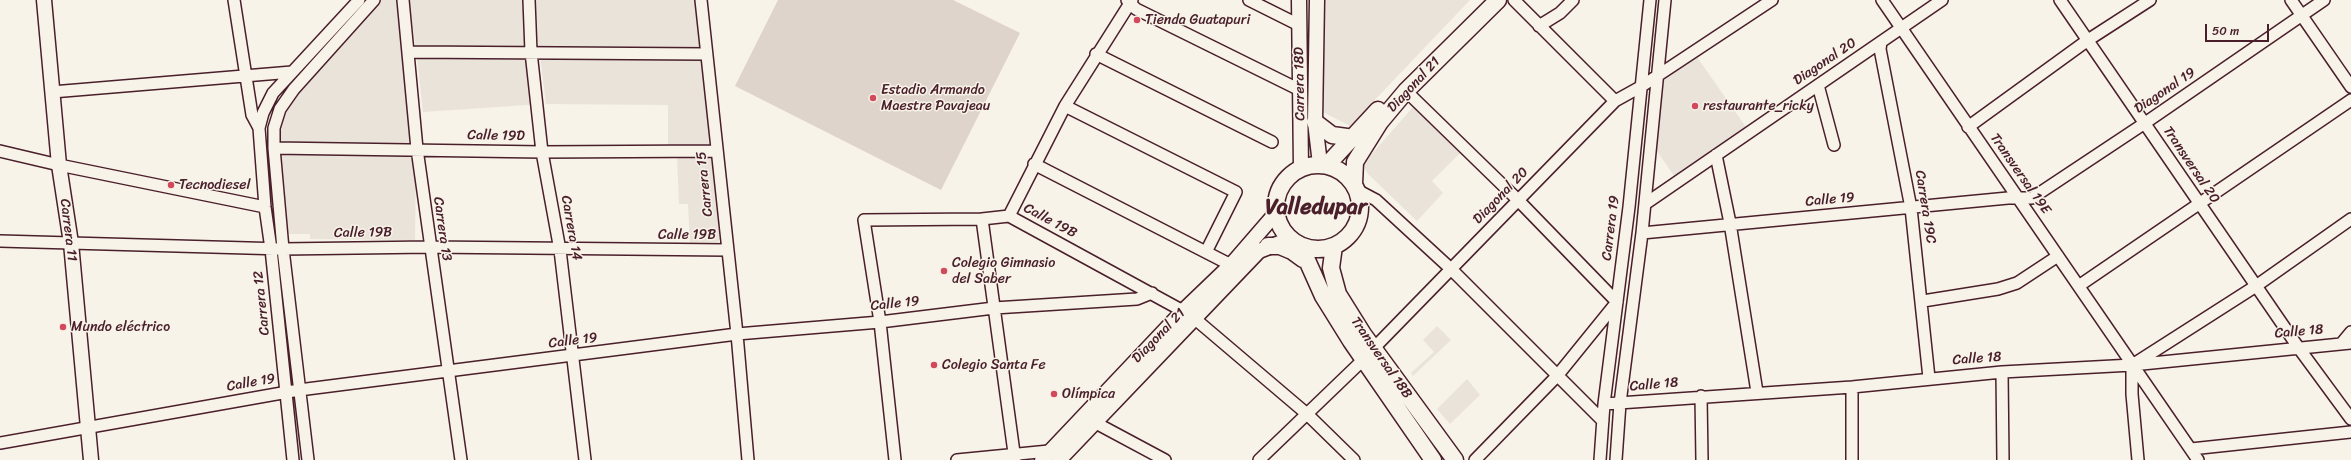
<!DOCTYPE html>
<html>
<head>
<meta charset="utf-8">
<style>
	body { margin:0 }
	#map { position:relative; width:2351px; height:460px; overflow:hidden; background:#f7f3e8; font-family:Sriracha,sans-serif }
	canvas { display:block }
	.scale { position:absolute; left:2205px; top:24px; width:64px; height:18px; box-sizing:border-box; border:2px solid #4a1f2b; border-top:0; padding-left:5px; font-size:12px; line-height:14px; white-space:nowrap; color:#4a1f2b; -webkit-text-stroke:3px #f7f3e8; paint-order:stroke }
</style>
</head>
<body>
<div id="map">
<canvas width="2351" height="460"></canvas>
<div class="scale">50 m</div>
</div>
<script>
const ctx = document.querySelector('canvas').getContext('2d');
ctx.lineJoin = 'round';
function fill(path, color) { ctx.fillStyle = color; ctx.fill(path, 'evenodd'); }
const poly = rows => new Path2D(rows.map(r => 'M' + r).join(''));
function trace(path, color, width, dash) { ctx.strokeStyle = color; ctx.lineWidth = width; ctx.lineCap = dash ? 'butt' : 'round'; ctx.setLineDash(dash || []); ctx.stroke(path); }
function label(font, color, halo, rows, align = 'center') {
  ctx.font = font + ' Sriracha,sans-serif'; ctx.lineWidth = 3; ctx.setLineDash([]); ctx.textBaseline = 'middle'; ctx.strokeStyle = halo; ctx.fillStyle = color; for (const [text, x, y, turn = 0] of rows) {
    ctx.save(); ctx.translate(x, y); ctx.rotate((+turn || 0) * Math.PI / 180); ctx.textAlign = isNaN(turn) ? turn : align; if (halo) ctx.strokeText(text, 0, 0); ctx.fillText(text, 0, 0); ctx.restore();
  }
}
fill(poly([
	[376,0,402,0,421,152,273,146,280,110],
	[409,0,524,0,532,46,416,50],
	[530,0,697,0,701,53,539,47],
	[1320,0,1470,0,1350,126,1321,111],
	[536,54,542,104,423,112,417,57],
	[540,56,703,58,710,149,668,149,668,105,546,104],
	[1697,57,1746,127,1675,177,1654,147,1660,83],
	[1413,107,1460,153,1432,181,1443,193,1417,221,1368,174,1363,164],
	[277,153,416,154,415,240,310,239,310,234,277,234],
	[677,157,711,157,720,239,718,242,690,243,688,204,679,204],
	[1437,326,1451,340,1413,376,1411,373,1434,352,1423,340],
	[1467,379,1480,395,1450,424,1437,409]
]), '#eae3da');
fill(poly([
	[778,0,953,0,1020,33,941,190,735,86]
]), '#ded4cc');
const minor = poly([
	[234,0,252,115,259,128],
	[403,0,417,149,461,460],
	[529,0,531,52,542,152,560,250,585,460],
	[701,0,737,334,748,460],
	[1127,0,1136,9,1300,90],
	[1249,0,1299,25],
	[1514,0,1615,101],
	[1882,0,2198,460],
	[2060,0,2298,347,2351,419],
	[2291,0,2351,87],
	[1539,26,1560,13,1573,0],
	[1881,42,1880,49,1911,208,1929,378],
	[409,52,706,54],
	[1096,54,1272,142],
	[1818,85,1834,145],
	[1406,91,1518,200,1617,302,1557,376,1475,460],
	[52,92,292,72],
	[1065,106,1236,192,1206,252],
	[1968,127,2088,40,2150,0],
	[274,148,542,152,717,151],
	[0,151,59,165,265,207],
	[1716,155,1730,223,1757,392],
	[1034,164,1231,265],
	[1357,190,1376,200,1451,269,1603,421],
	[1645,204,1942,0],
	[1009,216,1065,106,1132,0],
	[982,219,1015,460],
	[1642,233,2008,198,2032,198,2145,123,2324,0],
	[0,241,283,249,429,247,727,250],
	[2080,285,2351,100],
	[1923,301,1998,289,2017,283,2058,256],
	[1194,318,1307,414,1354,460],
	[2341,344,2351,332],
	[1373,349,1615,101,1642,86,1772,0],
	[2134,364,2256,286,2351,219],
	[2132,365,2132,394,2138,460],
	[2002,372,2003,460],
	[1852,387,1852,460],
	[1701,396,1702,460],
	[1604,404,1852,387,2002,372,2132,365,2351,343],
	[1094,422,1165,460],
	[0,443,299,390,737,334,880,322,994,308,1137,299,1152,293],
	[2191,449,2351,432],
	[293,460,271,249,265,207,259,128,263,113,273,93,359,0],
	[308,460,283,249,274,148,274,128,280,109,294,89,374,0],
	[895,460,880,322,864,220,982,219,1009,216,1183,311],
	[957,460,1049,451],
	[1259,460,1364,359],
	[1600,460,1604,404,1629,207,1650,0],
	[1616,460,1620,403,1642,233,1665,0]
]);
const major = poly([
	[44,0,59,165,71,243,91,460],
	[1299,0,1301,168],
	[1317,0,1315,122,1320,164],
	[1042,460,1183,311,1231,265,1276,213],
	[1059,460,1259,251,1282,242,1295,242]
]);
const highway = poly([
	[1315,122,1332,135,1354,138],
	'1276 207a42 42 0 1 1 84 0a42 42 0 1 1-84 0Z',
	[1327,165,1378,110],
	[1354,184,1355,162,1380,122,1406,91,1498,0],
	[1268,246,1280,246,1292,251,1303,259],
	[1334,246,1331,268,1338,294,1363,334,1455,460],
	[1303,247,1306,258,1323,296,1351,341,1433,460]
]);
trace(minor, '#4a1f2b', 14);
trace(major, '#4a1f2b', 17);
trace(highway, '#4a1f2b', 19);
trace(minor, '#f7f3e8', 11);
trace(major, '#f7f3e8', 14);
trace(highway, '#f7f3e8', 16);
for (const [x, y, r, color] of [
	[1137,20,4,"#d1495b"],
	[873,98,4,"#d1495b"],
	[1695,106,4,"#d1495b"],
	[171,185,4,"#d1495b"],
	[944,271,4,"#d1495b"],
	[63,327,4,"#d1495b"],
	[934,365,4,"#d1495b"],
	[1054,394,4,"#d1495b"]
]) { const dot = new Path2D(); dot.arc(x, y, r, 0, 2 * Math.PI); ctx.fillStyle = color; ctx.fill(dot); trace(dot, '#f7f3e8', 1.5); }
label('14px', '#4a1f2b', '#f7f3e8', [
	["Tienda Guatapuri",1145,20],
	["Estadio Armando",881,90],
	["Maestre Pavajeau",881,106],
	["restaurante_ricky",1703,106],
	["Tecnodiesel",179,185],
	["Colegio Gimnasio",952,263],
	["del Saber",952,279],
	["Mundo eléctrico",71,327],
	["Colegio Santa Fe",942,365],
	["Olímpica",1062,394]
], 'left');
label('14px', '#4a1f2b', '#f7f3e8', [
	["Diagonal 20",1825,62,-34],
	["Carrera 18D",1300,84,-91],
	["Diagonal 21",1414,85,-47],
	["Diagonal 19",2165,91,-34],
	["Calle 19D",496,136,1],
	["Transversal 20",2191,165,56],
	["Transversal 19E",2020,174,55],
	["Carrera 15",705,184,-96],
	["Diagonal 20",1501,196,-46],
	["Calle 19",1830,200,-5],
	["Carrera 19C",1925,207,81],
	["Calle 19B",1050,221,28],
	["Carrera 14",571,228,80],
	["Carrera 19",1611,228,-83],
	["Carrera 13",442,229,82],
	["Carrera 11",68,230,83],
	["Calle 19B",363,233,-1],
	["Calle 19B",687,235],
	["Carrera 12",262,303,-96],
	["Calle 19",895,304,-6],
	["Calle 18",2299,332,-5],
	["Diagonal 21",1159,336,-46],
	["Calle 19",573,341,-7],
	["Transversal 18B",1381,358,55],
	["Calle 18",1977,359,-4],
	["Calle 19",251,383,-10],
	["Calle 18",1654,385,-5]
]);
label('bold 22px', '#4a1f2b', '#f7f3e8', [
	["Valledupar",1316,208]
]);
</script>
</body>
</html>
